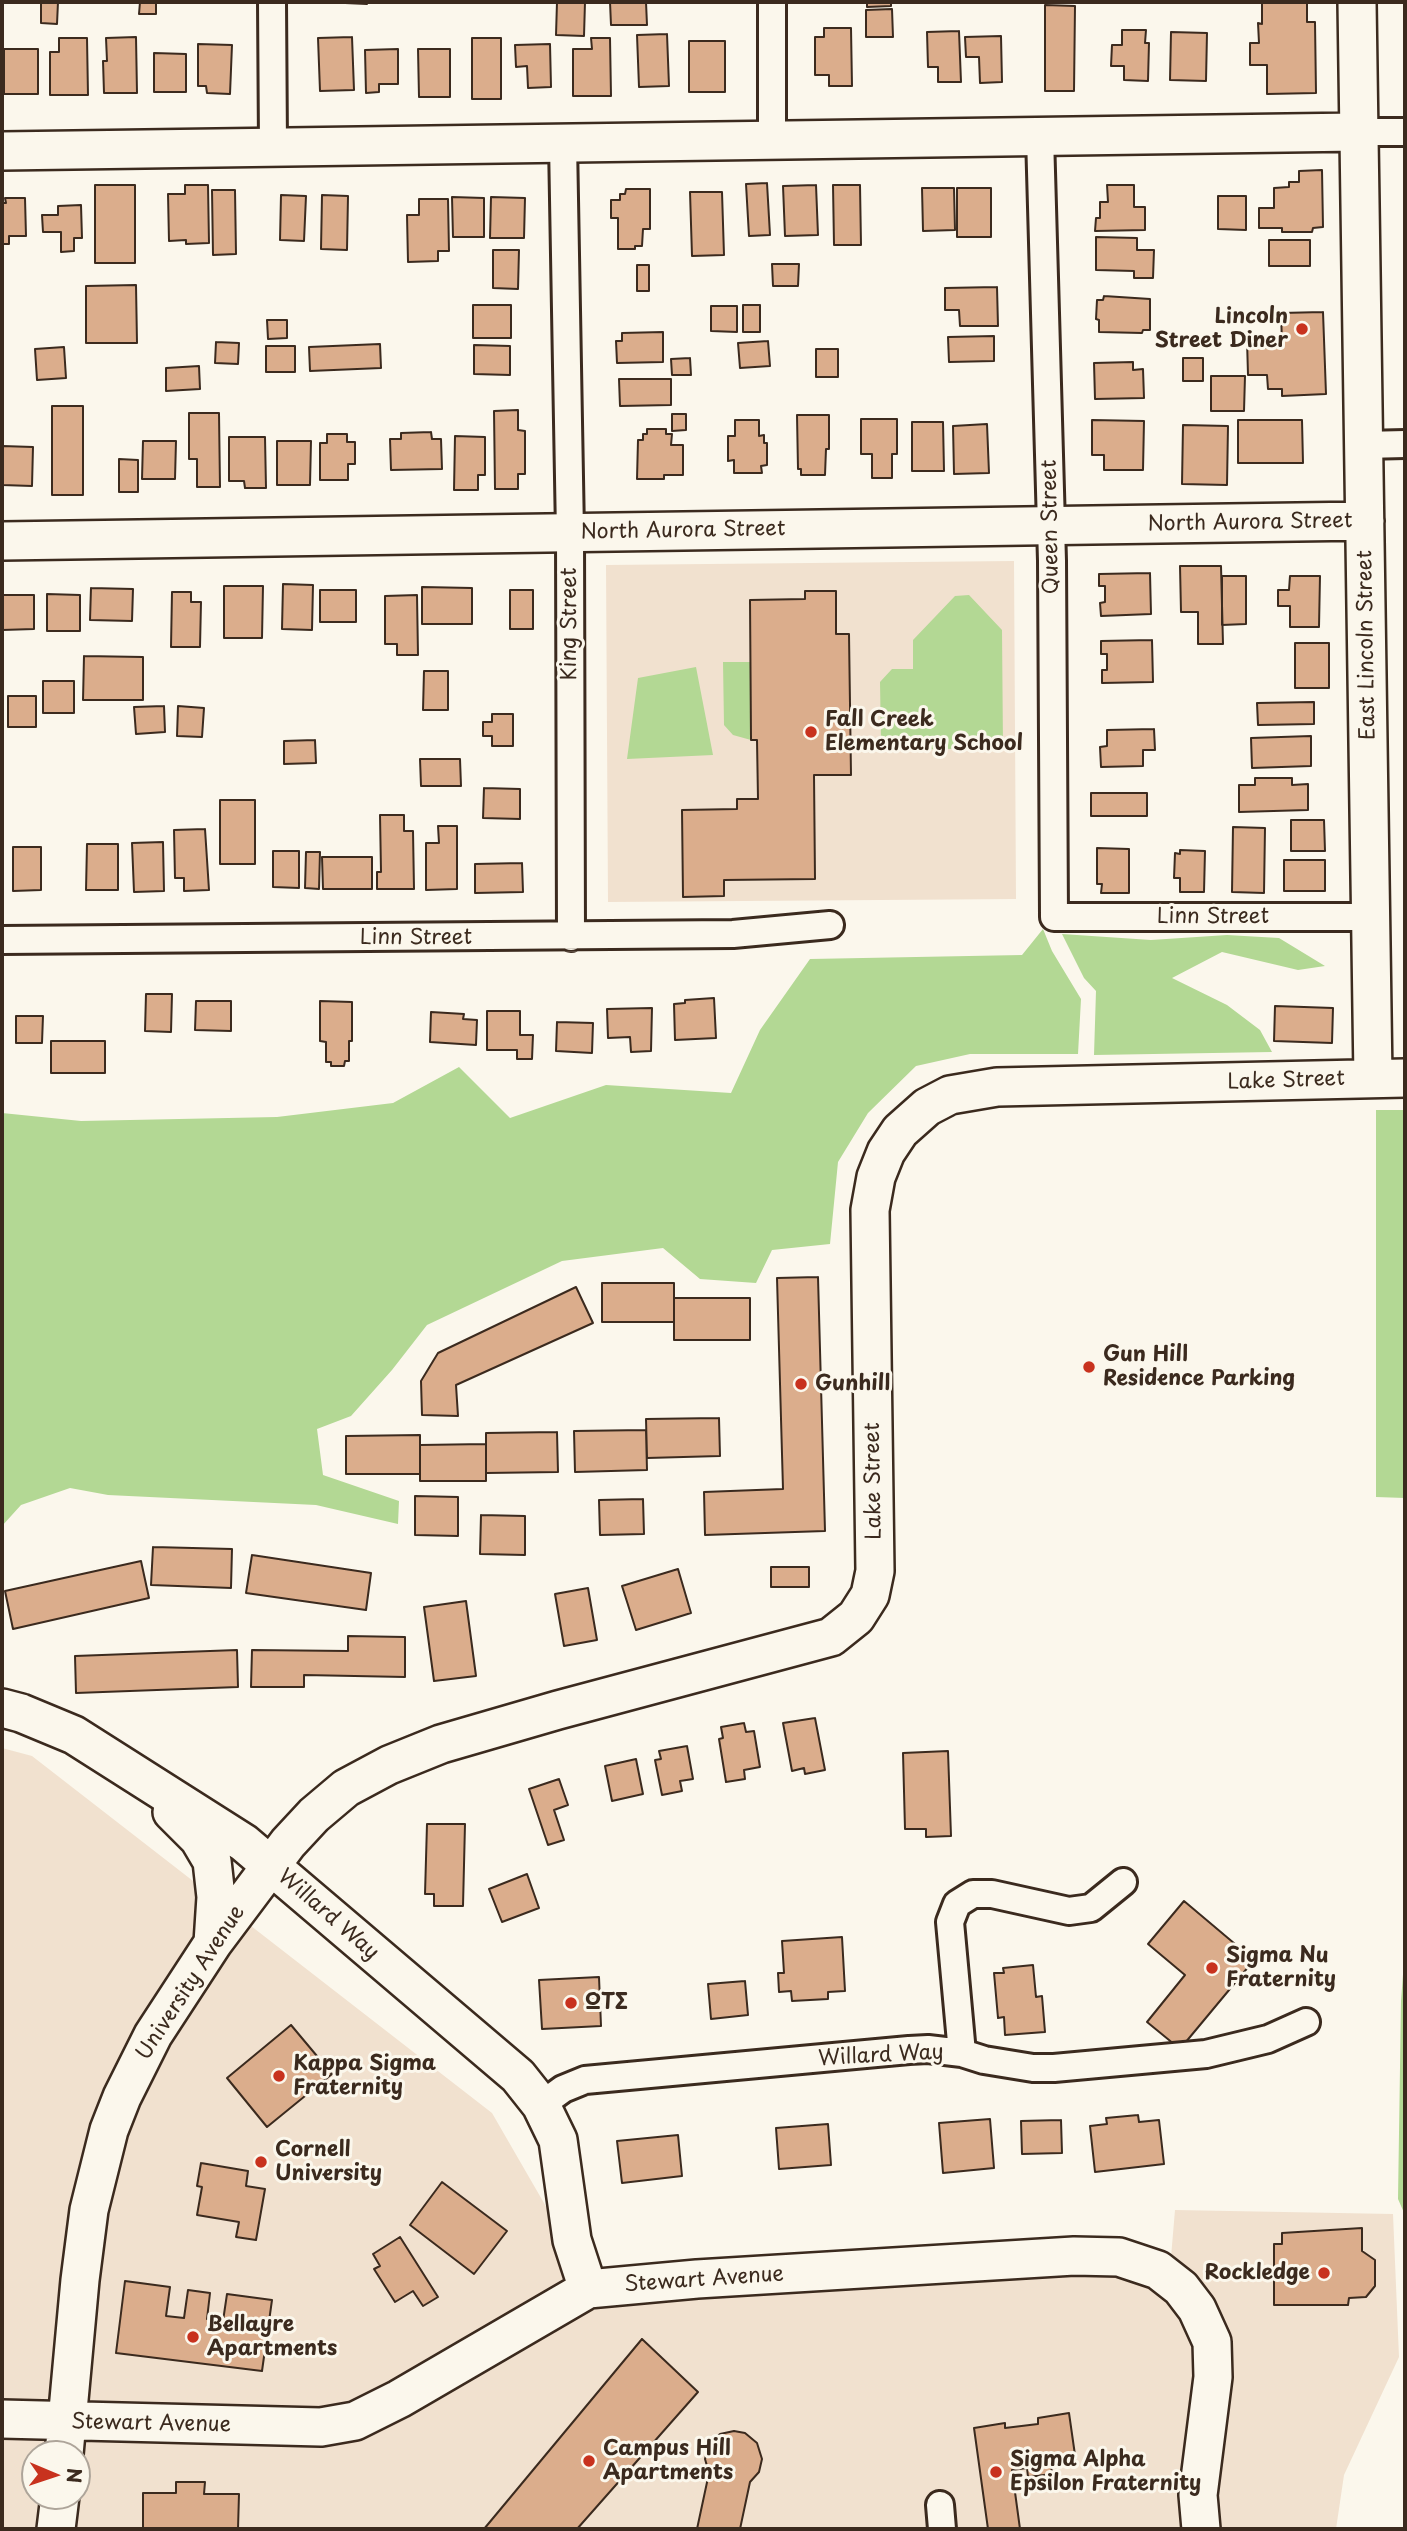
<!DOCTYPE html>
<html>
<head>
<meta charset="utf-8">
<style>
	body { margin:0 }
	#map { position:relative; width:1407px; height:2531px; overflow:hidden; background:#fbf7ec; font-family:"Playpen Sans",sans-serif }
	canvas { display:block }
	.frame { position:absolute; inset:0; border:4px solid #3b2a1e; pointer-events:none }
	.north { position:absolute; left:21px; top:2440px; width:70px; height:70px; box-sizing:border-box; background:#fbf7ec; border:2px solid #aea59a; border-radius:50%; rotate:92deg; font-size:19px; font-weight:700; line-height:28px; text-align:center; color:#3b2a1e }
	.north::after { content:''; display:block; margin:auto; width:24px; height:32px; background:#c8321e; clip-path:polygon(50% 0,100% 100%,50% 72%,0 100%) }
</style>
</head>
<body>
<div id="map">
<canvas width="1407" height="2531"></canvas>
<div class="frame"></div>
<div class="north">N</div>
</div>
<script>
const ctx = document.querySelector('canvas').getContext('2d');
ctx.lineJoin = 'round';
function fill(path, color) { ctx.fillStyle = color; ctx.fill(path, 'evenodd'); }
const poly = rows => new Path2D(rows.map(r => 'M' + r).join(''));
function trace(path, color, width, dash) { ctx.strokeStyle = color; ctx.lineWidth = width; ctx.lineCap = dash ? 'butt' : 'round'; ctx.setLineDash(dash || []); ctx.stroke(path); }
function label(font, color, halo, rows, align = 'center') {
  ctx.font = font + ' "Playpen Sans",sans-serif'; ctx.lineWidth = 6; ctx.setLineDash([]); ctx.textBaseline = 'middle'; ctx.strokeStyle = halo; ctx.fillStyle = color; for (const [text, x, y, turn = 0] of rows) {
    ctx.save(); ctx.translate(x, y); ctx.rotate((+turn || 0) * Math.PI / 180); ctx.textAlign = isNaN(turn) ? turn : align; if (halo) ctx.strokeText(text, 0, 0); ctx.fillText(text, 0, 0); ctx.restore();
  }
}
fill(poly([
	[1014,561,1016,899,608,902,606,565],
	[2,1748,32,1756,492,2113,589,2281,1170,2269,1175,2210,1393,2214,1399,2357,1344,2475,1336,2529,2,2529],
	[35,2454,77,2454,77,2496,35,2496]
]), '#f1e1cf');
fill(poly([
	[969,595,1002,630,1003,748,887,750,881,743,880,682,892,669,913,669,913,640,955,596],
	[723,662,751,662,751,740,733,735,724,725],
	[696,667,713,755,627,759,638,678],
	[1043,929,1052,951,1081,999,1078,1054,970,1054,916,1066,868,1113,838,1162,830,1244,772,1250,756,1283,700,1279,663,1248,562,1261,427,1325,392,1370,351,1416,317,1429,323,1475,399,1501,398,1524,316,1505,108,1495,70,1488,21,1505,2,1526,2,1113,81,1121,277,1117,393,1103,459,1067,510,1118,606,1085,731,1093,760,1030,810,959,1022,955],
	[1062,934,1151,940,1227,935,1279,938,1325,966,1298,970,1222,952,1172,978,1227,1005,1260,1030,1272,1052,1094,1055,1096,991,1084,978],
	[1376,1110,1405,1110,1405,1498,1376,1497],
	[1405,1948,1405,2215,1398,2199,1401,2001]
]), '#b3d894');
const building = poly([
	[41,2,58,2,57,24,41,23,41,2],
	[140,2,156,2,156,14,139,14,140,2],
	[323,2,367,2,367,4,323,2],
	[557,2,585,2,584,36,556,35,557,2],
	[610,2,646,2,647,25,611,25,610,2],
	[867,2,891,2,891,6,867,7,867,2],
	[1262,2,1307,2,1307,22,1315,22,1316,93,1267,94,1267,65,1250,65,1250,43,1259,43,1258,23,1262,24,1262,2],
	[1045,5,1075,6,1074,91,1045,91,1045,5],
	[892,9,893,37,866,37,866,10,892,9],
	[824,28,851,28,852,86,829,86,829,75,815,75,815,37,824,37,824,28],
	[1122,30,1146,30,1145,43,1149,43,1148,81,1124,80,1124,66,1111,66,1112,45,1122,45,1122,30],
	[959,31,961,82,938,82,938,67,928,67,927,32,959,31],
	[1171,32,1207,33,1206,81,1170,80,1171,32],
	[667,34,669,86,639,87,637,35,667,34],
	[1001,36,1002,82,980,83,979,57,966,57,965,37,1001,36],
	[136,37,137,93,104,93,103,61,107,61,106,38,136,37],
	[352,37,354,90,320,91,318,38,352,37],
	[59,38,87,38,88,95,50,95,50,52,59,52,59,38],
	[472,38,501,38,501,99,472,99,472,38],
	[591,38,610,38,611,96,573,96,573,49,592,49,591,38],
	[689,41,725,41,725,92,689,92,689,41],
	[198,44,232,45,230,94,207,93,206,86,198,86,198,44],
	[550,44,551,87,528,88,527,66,516,67,515,45,550,44],
	[4,49,38,49,38,94,4,94,4,49],
	[398,49,398,84,379,84,379,92,366,93,365,50,398,49],
	[418,49,450,49,450,97,419,97,418,49],
	[154,53,186,54,186,92,154,92,154,53],
	[1322,170,1323,227,1313,228,1312,232,1282,232,1282,228,1259,228,1259,208,1274,208,1274,188,1289,187,1289,182,1299,182,1299,171,1322,170],
	[767,183,770,235,749,236,746,184,767,183],
	[95,185,135,185,135,263,95,263,95,185],
	[185,185,208,185,209,243,186,244,186,240,169,241,168,194,185,194,185,185],
	[816,185,818,235,785,236,783,186,816,185],
	[833,185,860,185,861,245,834,245,833,185],
	[1107,185,1134,185,1134,207,1145,207,1145,230,1095,231,1096,218,1100,218,1100,202,1108,202,1107,185],
	[922,188,954,188,955,230,923,231,922,188],
	[957,188,991,188,991,237,957,237,957,188],
	[626,189,650,189,650,229,643,229,642,246,635,246,635,249,618,249,618,218,611,218,611,200,620,200,620,194,625,194,626,189],
	[212,190,235,190,236,254,213,255,212,190],
	[690,192,722,192,724,255,692,256,690,192],
	[281,195,306,196,304,241,280,240,281,195],
	[322,195,348,196,347,250,321,249,322,195],
	[1218,196,1246,196,1246,230,1218,229,1218,196],
	[452,197,484,198,484,237,453,237,452,197],
	[491,197,525,198,524,238,490,238,491,197],
	[5,198,25,198,26,236,9,236,9,244,2,244,2,203,6,203,5,198],
	[419,199,448,199,449,251,438,251,438,261,408,262,407,215,419,215,419,199],
	[81,205,82,238,74,238,74,251,61,252,61,232,43,232,42,215,58,215,58,206,81,205],
	[1096,237,1137,238,1137,250,1154,250,1153,278,1134,278,1134,271,1096,270,1096,237],
	[1269,240,1310,240,1310,266,1269,266,1269,240],
	[493,250,519,250,518,289,493,288,493,250],
	[772,264,799,264,798,286,773,286,772,264],
	[637,265,649,265,649,291,637,291,637,265],
	[136,285,137,343,86,343,86,286,136,285],
	[997,287,998,326,960,326,959,310,945,310,945,288,997,287],
	[1104,296,1150,299,1150,330,1143,330,1142,333,1099,332,1099,320,1096,319,1097,300,1103,300,1104,296],
	[473,305,511,305,511,338,473,338,473,305],
	[743,305,760,305,760,332,743,332,743,305],
	[711,306,737,306,737,332,711,331,711,306],
	[1323,312,1326,394,1282,396,1282,389,1268,389,1267,375,1248,375,1247,340,1265,340,1265,348,1277,348,1277,343,1282,343,1281,313,1323,312],
	[267,320,287,320,287,338,268,339,267,320],
	[663,332,663,362,617,363,616,341,622,341,622,333,663,332],
	[994,336,994,361,949,362,948,337,994,336],
	[768,341,770,366,740,368,738,343,768,341],
	[216,342,239,343,238,364,215,363,216,342],
	[380,344,381,368,310,371,309,347,380,344],
	[474,345,510,346,510,375,474,374,474,345],
	[266,346,295,346,295,372,266,372,266,346],
	[64,347,66,378,37,380,35,349,64,347],
	[816,349,838,349,838,377,816,377,816,349],
	[690,358,691,375,672,375,671,359,690,358],
	[1183,358,1203,358,1203,381,1183,381,1183,358],
	[1133,362,1133,370,1143,369,1144,398,1095,399,1094,363,1133,362],
	[199,366,200,389,166,391,166,368,199,366],
	[1211,376,1245,376,1244,411,1211,411,1211,376],
	[619,379,671,379,671,405,620,406,619,379],
	[52,406,83,406,83,495,52,495,52,406],
	[518,410,518,430,525,431,525,474,518,474,518,489,495,489,494,411,518,410],
	[189,413,219,413,220,487,197,487,197,459,189,459,189,413],
	[672,414,686,414,686,430,672,431,672,414],
	[797,415,829,415,829,449,826,449,825,475,801,475,801,469,798,469,797,415],
	[861,419,897,419,897,454,892,454,892,478,872,478,872,454,861,454,861,419],
	[735,420,759,420,759,436,764,435,764,443,767,443,767,465,761,466,762,473,734,473,734,460,728,461,728,436,735,436,735,420],
	[1092,420,1144,421,1143,470,1104,470,1104,455,1092,455,1092,420],
	[1238,420,1302,420,1303,463,1238,463,1238,420],
	[912,422,943,422,944,471,912,471,912,422],
	[987,424,989,473,954,474,953,426,987,424],
	[1183,425,1228,426,1227,485,1182,484,1183,425],
	[647,429,666,429,666,434,672,434,671,445,683,445,683,475,664,475,664,479,637,479,638,440,643,440,643,434,647,434,647,429],
	[431,432,432,439,441,439,442,469,391,470,390,439,401,439,401,433,431,432],
	[327,434,347,434,347,442,355,442,355,464,348,464,348,480,320,480,320,443,327,443,327,434],
	[455,436,485,437,485,475,478,475,478,490,454,490,455,436],
	[229,437,265,437,266,488,245,488,244,481,229,481,229,437],
	[143,441,176,441,175,479,142,479,143,441],
	[277,441,311,441,310,485,277,485,277,441],
	[2,446,33,447,32,486,2,485,2,446],
	[119,459,138,460,138,492,119,492,119,459],
	[1180,566,1221,566,1223,644,1198,644,1198,612,1181,612,1180,566],
	[1150,573,1151,614,1101,616,1100,603,1105,602,1105,586,1099,586,1099,574,1150,573],
	[1222,576,1246,576,1246,624,1222,625,1222,576],
	[1290,576,1320,576,1319,627,1290,627,1290,606,1278,606,1278,590,1289,590,1290,576],
	[283,584,313,585,312,630,282,629,283,584],
	[224,586,263,586,262,638,224,638,224,586],
	[422,587,472,588,472,624,422,624,422,587],
	[91,588,133,589,132,621,90,620,91,588],
	[320,590,356,590,356,622,320,622,320,590],
	[510,590,533,590,533,629,510,629,510,590],
	[805,591,836,591,836,634,849,634,851,775,814,775,815,879,724,880,724,896,683,897,682,810,737,809,737,799,758,799,757,740,751,740,750,600,805,599,805,591],
	[172,592,191,592,191,602,201,602,200,647,171,647,172,592],
	[47,594,80,595,80,631,47,631,47,594],
	[2,595,34,595,34,629,2,630,2,595],
	[417,595,418,655,397,655,397,644,385,644,385,596,417,595],
	[1152,640,1153,682,1102,683,1102,670,1107,670,1107,654,1101,654,1101,641,1152,640],
	[1295,643,1329,643,1329,688,1295,688,1295,643],
	[84,656,143,657,143,700,83,700,84,656],
	[424,671,448,671,448,710,423,710,424,671],
	[43,681,74,681,74,713,43,713,43,681],
	[8,696,36,696,36,727,8,727,8,696],
	[1314,702,1314,724,1258,725,1257,703,1314,702],
	[164,706,165,732,136,734,134,707,164,706],
	[178,706,204,708,202,737,177,736,178,706],
	[492,714,513,714,513,746,492,746,492,736,483,736,483,722,492,722,492,714],
	[1154,729,1155,750,1143,750,1143,766,1101,767,1100,747,1107,746,1107,730,1154,729],
	[1311,736,1311,766,1252,768,1251,738,1311,736],
	[315,740,316,763,284,764,284,741,315,740],
	[420,759,460,759,461,786,421,786,420,759],
	[1255,778,1292,778,1292,785,1308,784,1308,810,1239,812,1239,785,1255,785,1255,778],
	[484,788,520,789,520,819,483,818,484,788],
	[1091,793,1147,793,1147,816,1091,816,1091,793],
	[220,800,255,800,255,864,220,864,220,800],
	[380,815,404,815,404,831,413,831,414,889,377,889,377,872,381,872,380,815],
	[1291,820,1324,820,1325,851,1291,851,1291,820],
	[438,826,457,826,457,889,426,890,426,843,439,843,438,826],
	[1233,827,1265,828,1264,893,1232,892,1233,827],
	[205,829,209,890,184,891,184,878,175,878,174,830,205,829],
	[163,842,164,891,134,892,132,843,163,842],
	[87,844,118,844,118,890,86,890,87,844],
	[13,847,41,847,41,890,13,891,13,847],
	[1097,848,1129,849,1129,893,1101,893,1102,884,1097,884,1097,848],
	[1180,850,1205,851,1204,892,1180,892,1180,878,1174,878,1175,853,1180,854,1180,850],
	[273,851,299,851,299,888,273,887,273,851],
	[306,852,320,852,319,889,305,888,306,852],
	[322,857,372,857,372,889,323,889,322,857],
	[1284,860,1325,860,1325,891,1284,891,1284,860],
	[522,863,523,892,475,893,475,864,522,863],
	[146,994,172,994,171,1032,145,1031,146,994],
	[714,998,716,1038,675,1040,674,1004,685,1003,685,1000,714,998],
	[196,1001,231,1001,231,1031,195,1030,196,1001],
	[320,1001,352,1002,352,1041,349,1041,349,1061,345,1061,344,1066,331,1066,331,1062,326,1062,326,1042,320,1041,320,1001],
	[1275,1006,1333,1008,1332,1043,1274,1041,1275,1006],
	[652,1008,651,1051,631,1052,630,1037,608,1038,607,1009,652,1008],
	[487,1011,520,1011,520,1035,533,1035,532,1059,517,1059,517,1050,487,1050,487,1011],
	[431,1012,464,1014,463,1019,477,1020,476,1045,430,1042,431,1012],
	[16,1016,43,1016,42,1043,16,1043,16,1016],
	[557,1022,593,1023,592,1053,556,1051,557,1022],
	[51,1041,105,1041,105,1073,51,1073,51,1041],
	[818,1277,825,1531,705,1535,704,1492,783,1489,777,1278,818,1277],
	[602,1283,674,1283,674,1322,602,1322,602,1283],
	[576,1287,593,1323,456,1385,458,1416,422,1415,421,1381,438,1353,576,1287],
	[674,1298,750,1298,750,1340,674,1340,674,1298],
	[719,1418,720,1456,647,1458,646,1419,719,1418],
	[646,1430,647,1470,575,1472,574,1431,646,1430],
	[557,1432,558,1472,486,1473,486,1433,557,1432],
	[420,1435,420,1474,346,1474,346,1436,420,1435],
	[486,1444,486,1481,420,1481,420,1445,486,1444],
	[415,1496,458,1497,458,1536,415,1535,415,1496],
	[643,1499,644,1534,600,1535,599,1500,643,1499],
	[481,1515,525,1516,525,1555,480,1554,481,1515],
	[153,1547,232,1549,231,1588,151,1585,153,1547],
	[252,1555,371,1573,366,1610,246,1593,252,1555],
	[141,1561,149,1598,13,1629,5,1591,141,1561],
	[771,1567,809,1567,809,1587,771,1587,771,1567],
	[678,1569,691,1613,636,1630,622,1586,678,1569],
	[588,1588,597,1640,564,1646,555,1594,588,1588],
	[466,1601,476,1676,434,1681,424,1607,466,1601],
	[348,1636,405,1637,405,1677,304,1675,304,1687,251,1687,252,1650,348,1651,348,1636],
	[237,1650,238,1687,76,1693,75,1656,237,1650],
	[815,1718,825,1770,805,1774,804,1768,792,1771,783,1723,815,1718],
	[744,1723,746,1732,754,1731,760,1767,744,1770,745,1779,726,1782,719,1739,723,1738,721,1727,744,1723],
	[687,1746,693,1779,680,1781,682,1791,662,1795,655,1760,661,1759,659,1751,687,1746],
	[948,1751,951,1836,926,1837,926,1829,905,1829,903,1753,948,1751],
	[636,1759,643,1794,612,1801,605,1766,636,1759],
	[559,1779,568,1805,554,1810,564,1840,548,1845,529,1789,559,1779],
	[427,1824,465,1824,463,1906,434,1906,434,1894,425,1894,427,1824],
	[527,1874,539,1908,502,1922,489,1889,527,1874],
	[1184,1901,1254,1960,1180,2049,1147,2022,1185,1975,1148,1944,1184,1901],
	[842,1937,845,1991,828,1992,828,1999,792,2001,791,1991,779,1992,778,1973,784,1973,782,1941,842,1937],
	[1033,1965,1036,1997,1042,1996,1045,2032,1005,2035,1004,2017,998,2018,994,1973,1004,1973,1003,1968,1033,1965],
	[599,1977,601,2026,542,2029,539,1980,599,1977],
	[745,1981,748,2015,711,2019,708,1984,745,1981],
	[291,2025,332,2074,267,2127,227,2078,291,2025],
	[1138,2115,1139,2122,1159,2120,1164,2164,1095,2172,1090,2126,1107,2124,1106,2118,1138,2115],
	[990,2119,994,2168,943,2173,939,2123,990,2119],
	[1061,2120,1062,2153,1022,2154,1021,2121,1061,2120],
	[828,2124,831,2165,779,2169,776,2128,828,2124],
	[678,2135,682,2176,622,2183,617,2141,678,2135],
	[201,2163,248,2171,246,2186,265,2189,256,2240,236,2237,239,2222,197,2215,202,2187,197,2186,201,2163],
	[442,2182,507,2231,474,2274,410,2225,442,2182],
	[1362,2228,1362,2251,1375,2260,1375,2286,1366,2297,1349,2298,1348,2305,1274,2305,1274,2244,1282,2244,1282,2233,1362,2228],
	[400,2237,438,2297,423,2306,413,2291,395,2302,374,2269,380,2266,373,2254,400,2237],
	[125,2281,170,2287,166,2316,184,2318,188,2290,210,2293,207,2319,223,2321,227,2294,272,2300,262,2371,116,2353,125,2281],
	[642,2339,698,2392,577,2529,484,2529,642,2339],
	[1069,2413,1076,2462,1051,2465,1052,2474,1028,2477,1027,2468,1012,2470,1020,2529,988,2529,974,2428,1005,2423,1005,2428,1038,2424,1038,2418,1069,2413],
	[734,2431,745,2433,757,2443,762,2459,759,2472,750,2482,740,2529,697,2529,709,2473,705,2459,709,2444,720,2434,734,2431],
	[176,2482,205,2482,204,2494,239,2494,238,2529,143,2529,143,2493,176,2493,176,2482]
]);
fill(building, '#dbad8c');
trace(building, '#3b2a1e', 2);
const street = poly([
	[272,2,273,146],
	[772,2,772,140],
	[1358,132,1405,132],
	[1040,136,1052,561,1054,917,1372,917],
	[563,143,570,533,571,937],
	[1364,445,1405,444],
	[2,940,733,934,830,925],
	[962,2053,950,1922,957,1904,973,1894,992,1894,1069,1911,1091,1908,1123,1882],
	[541,2105,563,2089,585,2080,909,2050,928,2049,962,2053,984,2060,1033,2068,1054,2068,1206,2054,1268,2039,1306,2022],
	[940,2505,942,2529]
]);
const secondary = poly([
	[1357,2,1373,1078],
	[2,151,1358,132],
	[2,541,1365,521],
	[2,1708,21,1713,74,1735,244,1843,518,2076,541,2105,558,2140,572,2240,588,2289],
	[172,1812,199,1839,212,1861,216,1897,213,1943],
	[2,2419,321,2427,355,2421,399,2399,588,2289,697,2279,1074,2256,1119,2257,1158,2270,1181,2288,1197,2309,1212,2342,1213,2377,1198,2495,1201,2529],
	[64,2454,80,2280,89,2210,109,2130,122,2097,153,2035,213,1943,288,1843,314,1815,346,1788,389,1765,441,1744,558,1710,831,1637,856,1617,870,1595,875,1571,870,1210,876,1177,886,1152,900,1131,927,1107,950,1095,997,1087,1405,1078],
	[56,2529,60,2496]
]);
trace(street, '#3b2a1e', 32);
trace(secondary, '#3b2a1e', 42);
trace(street, '#fbf7ec', 26);
trace(secondary, '#fbf7ec', 37);
for (const [x, y, r, color] of [
	[1302,329,7,"#c8321e"],
	[811,732,7,"#c8321e"],
	[1089,1367,7,"#c8321e"],
	[801,1384,7,"#c8321e"],
	[1212,1968,7,"#c8321e"],
	[571,2003,7,"#c8321e"],
	[279,2076,7,"#c8321e"],
	[261,2162,7,"#c8321e"],
	[1324,2273,7,"#c8321e"],
	[193,2337,7,"#c8321e"],
	[589,2461,7,"#c8321e"],
	[996,2472,7,"#c8321e"]
]) { const dot = new Path2D(); dot.arc(x, y, r, 0, 2 * Math.PI); ctx.fillStyle = color; ctx.fill(dot); trace(dot, '#fbf7ec', 2.5); }
label('bold 21px', '#3b2a1e', '#fbf7ec', [
	["Lincoln",1288,317,"right"],
	["Street Diner",1288,341,"right"],
	["Fall Creek",825,720],
	["Elementary School",825,744],
	["Gun Hill",1103,1355],
	["Residence Parking",1103,1379],
	["Gunhill",815,1384],
	["Sigma Nu",1226,1956],
	["Fraternity",1226,1980],
	["ΩΤΣ",585,2003],
	["Kappa Sigma",293,2064],
	["Fraternity",293,2088],
	["Cornell",275,2150],
	["University",275,2174],
	["Rockledge",1310,2273,"right"],
	["Bellayre",207,2325],
	["Apartments",207,2349],
	["Campus Hill",603,2449],
	["Apartments",603,2473],
	["Sigma Alpha",1010,2460],
	["Epsilon Fraternity",1010,2484]
], 'left');
label('21px', '#3b2a1e', '#fbf7ec', [
	["North Aurora Street",1250,523,-1],
	["Queen Street",1051,527,-91],
	["North Aurora Street",683,531,-1],
	["King Street",570,624,-90],
	["East Lincoln Street",1367,645,-91],
	["Linn Street",1213,917],
	["Linn Street",416,938],
	["Lake Street",1286,1081,-2],
	["Lake Street",874,1481,-91],
	["Willard Way",328,1915,41],
	["University Avenue",191,1983,-57],
	["Willard Way",881,2056,-3],
	["Stewart Avenue",704,2280,-4],
	["Stewart Avenue",151,2424,1]
]);
</script>
</body>
</html>
